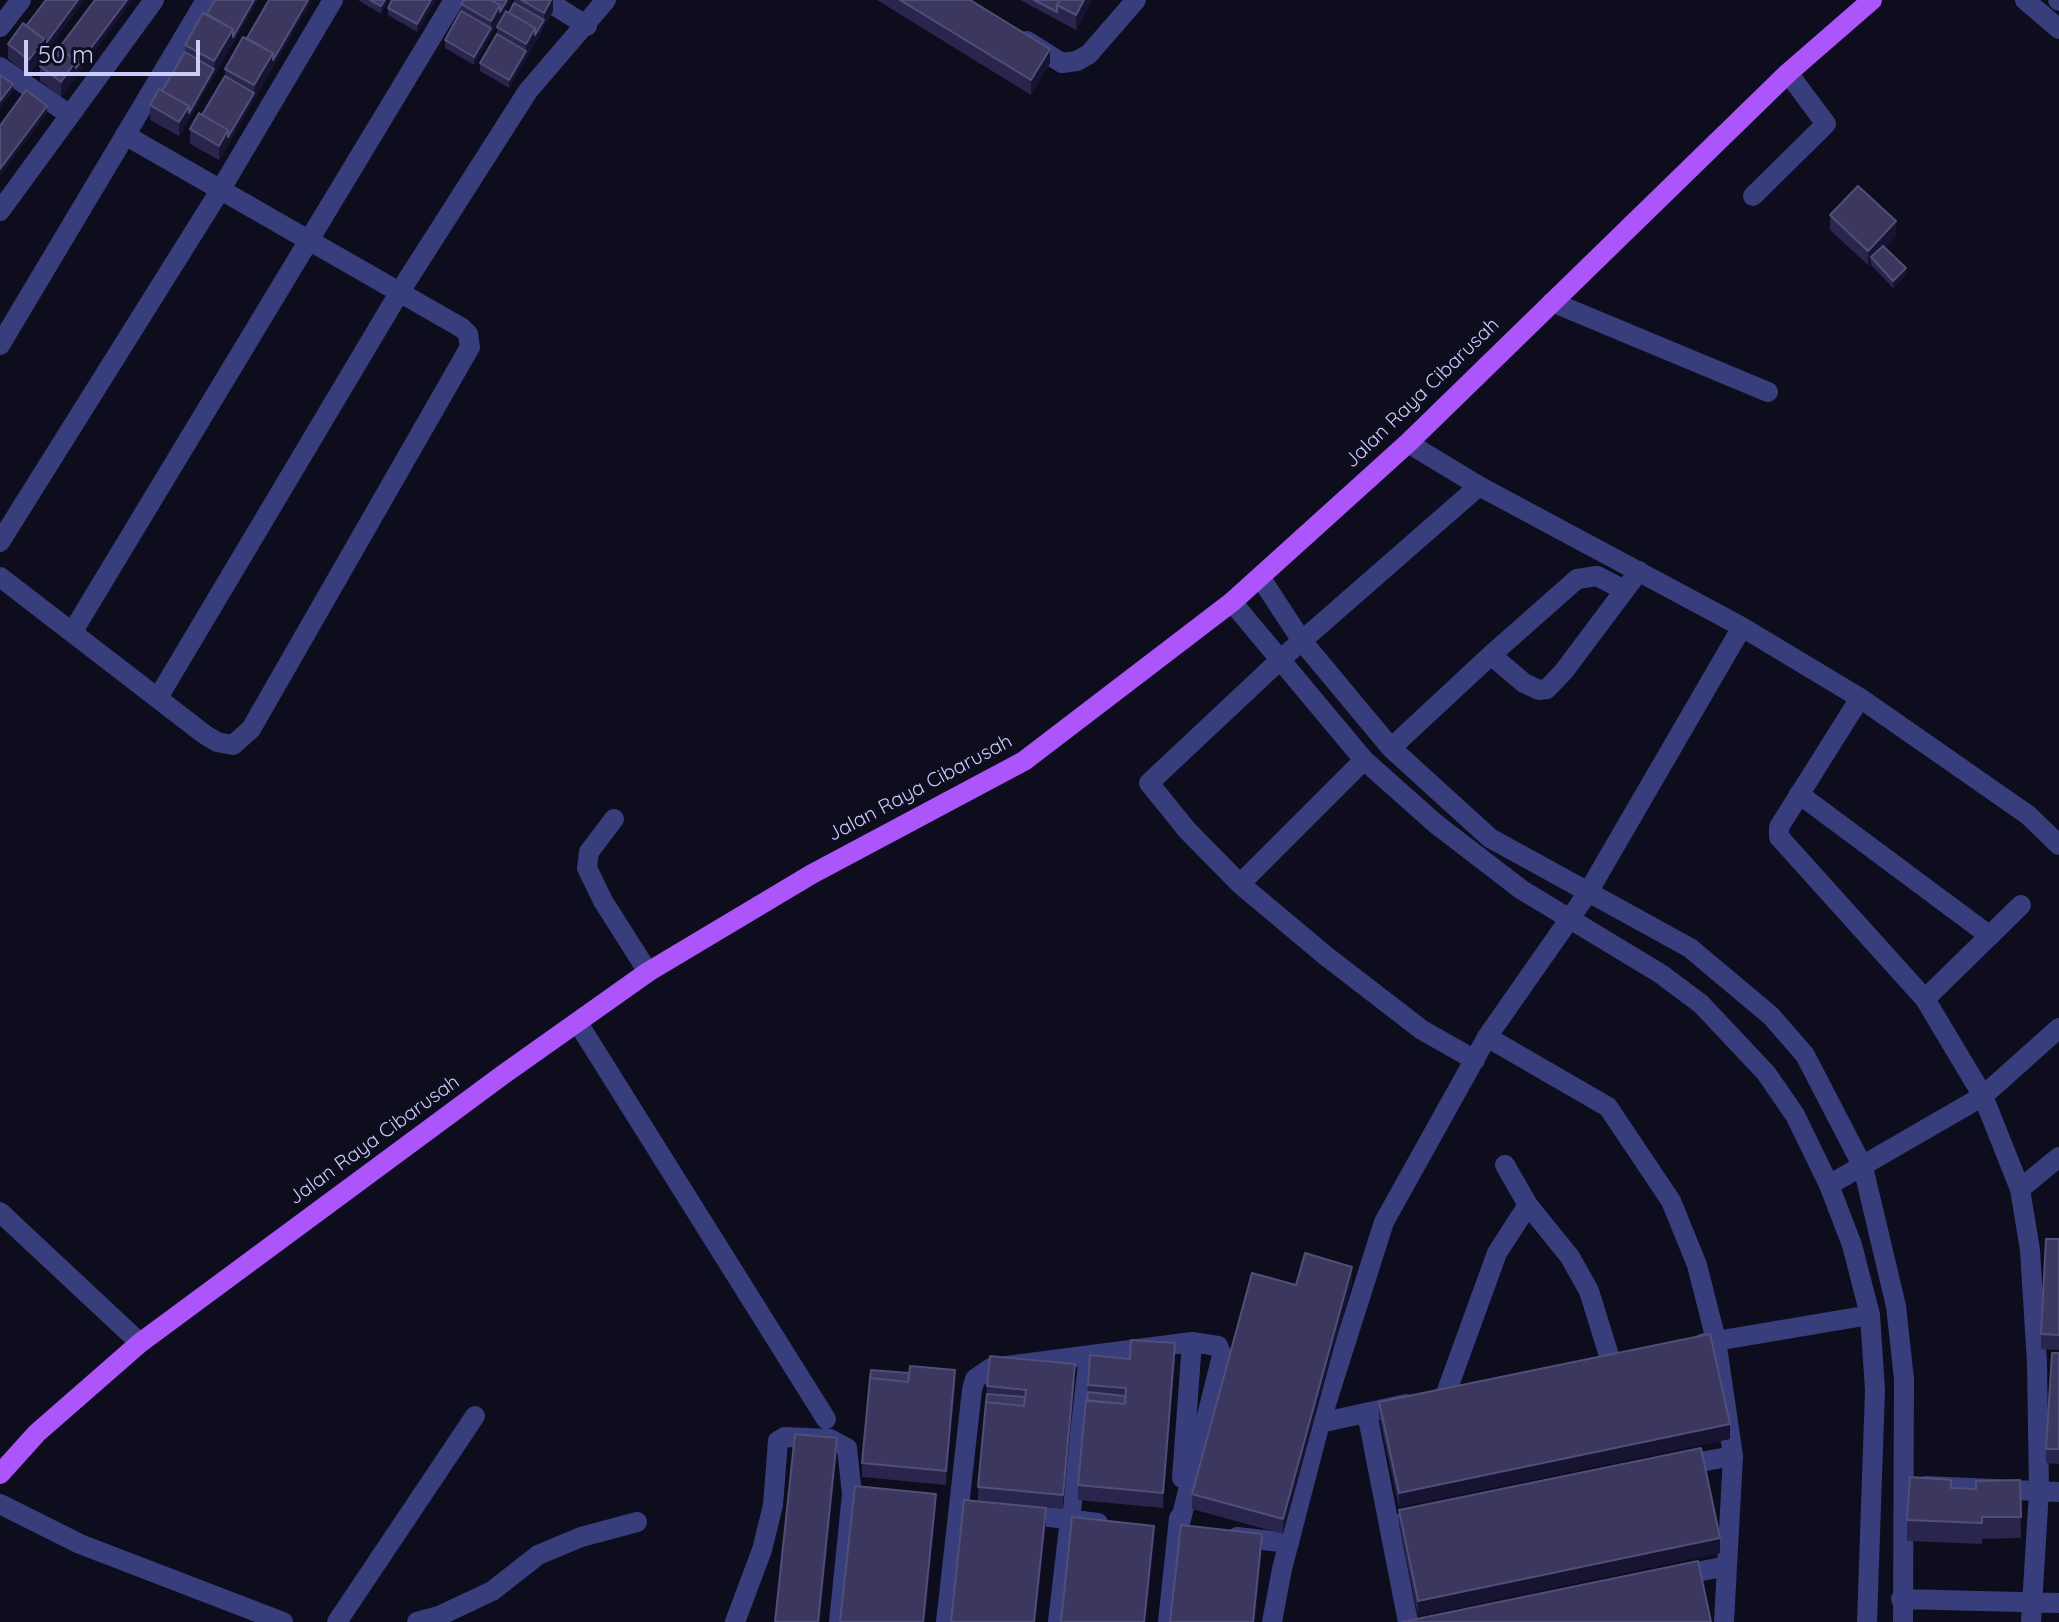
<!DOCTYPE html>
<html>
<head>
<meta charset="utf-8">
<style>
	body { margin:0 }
	#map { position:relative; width:2059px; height:1622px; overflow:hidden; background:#0e0d1e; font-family:Quicksand,sans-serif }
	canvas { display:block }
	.scale { position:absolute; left:24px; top:40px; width:176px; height:36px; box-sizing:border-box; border:4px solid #cbcbfe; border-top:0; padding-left:10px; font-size:24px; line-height:28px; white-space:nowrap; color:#cbcbfe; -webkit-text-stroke:6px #0e0d1e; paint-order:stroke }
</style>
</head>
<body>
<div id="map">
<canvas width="2059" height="1622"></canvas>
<div class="scale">50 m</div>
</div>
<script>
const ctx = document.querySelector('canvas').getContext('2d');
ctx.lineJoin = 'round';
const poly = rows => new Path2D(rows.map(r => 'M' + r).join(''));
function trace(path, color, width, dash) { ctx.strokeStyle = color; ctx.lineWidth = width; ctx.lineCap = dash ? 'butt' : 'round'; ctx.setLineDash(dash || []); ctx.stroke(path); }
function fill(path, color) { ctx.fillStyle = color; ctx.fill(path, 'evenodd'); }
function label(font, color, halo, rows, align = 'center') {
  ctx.font = font + ' Quicksand,sans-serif'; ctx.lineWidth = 8; ctx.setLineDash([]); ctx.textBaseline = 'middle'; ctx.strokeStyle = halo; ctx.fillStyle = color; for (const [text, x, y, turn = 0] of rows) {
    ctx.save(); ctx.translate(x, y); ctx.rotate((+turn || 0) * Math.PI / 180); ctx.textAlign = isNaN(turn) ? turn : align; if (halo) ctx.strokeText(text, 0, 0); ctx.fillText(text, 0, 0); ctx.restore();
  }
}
trace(poly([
	[546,0,587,26],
	[2025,0,2059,29],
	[2058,0,2059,1],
	[0,27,21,0],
	[1027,41,1062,63,1077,61,1089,54,1136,0],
	[0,67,70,115],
	[1753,196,1826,124,1788,73],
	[0,211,154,0],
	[1552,302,1768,392],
	[0,345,206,0],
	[1408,443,1479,486,1742,627,1860,698,2028,815,2059,845],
	[0,542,221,189,333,0],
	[0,577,204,734,217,742,233,745,251,729,470,347,468,334,462,328,125,135],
	[1260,577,1302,641,1391,748,1490,838,1690,948,1771,1016,1805,1055,1863,1167,1896,1306,1904,1379,1903,1622],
	[1232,602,1364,760,1436,824,1522,890,1661,974,1701,1004,1766,1073,1795,1115,1829,1185,1852,1245,1870,1315,1875,1390,1867,1622],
	[73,631,454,0],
	[1491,655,1577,579,1597,576,1624,590],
	[159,696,399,293,528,91,606,0],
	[1860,698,1779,827,1779,837,1925,999,1983,1096,2020,1189,2030,1250,2037,1363,2039,1491,2031,1622],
	[1391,748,1491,655,1524,683,1539,690,1547,689,1564,671,1639,571],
	[1799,794,1990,936],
	[614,819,589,852,587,868,603,901,648,972],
	[1240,884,1364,760],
	[1925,999,2021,905],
	[578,1023,826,1419],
	[1487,1037,1608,1107,1671,1201,1697,1265,1716,1340,1733,1456,1724,1622],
	[1475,1060,1422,1030,1326,956,1240,884,1187,830,1149,783,1281,659,1479,486],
	[1505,1165,1528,1205,1570,1257,1589,1291,1611,1362],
	[1829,1185,1983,1096,2059,1028],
	[2020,1189,2059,1157],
	[0,1212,140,1343],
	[1704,1343,1870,1315],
	[1445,1396,1497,1253,1528,1205],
	[1367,1413,1408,1622],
	[1320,1423,1406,1404],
	[1678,1466,1733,1456],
	[1182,1478,1192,1342],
	[1925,1486,2059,1492],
	[0,1504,80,1544,283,1622],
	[1018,1513,1098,1523],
	[1390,1526,1423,1519],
	[1237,1537,1289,1543],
	[1676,1576,1727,1566],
	[1901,1599,2059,1603],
	[337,1622,475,1416],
	[417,1622,439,1616,492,1591,538,1555,581,1537,637,1522],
	[735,1622,762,1550,773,1505,778,1441,785,1437,830,1439,847,1448,852,1494,839,1622],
	[946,1622,972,1390,975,1379,991,1368,1192,1342,1218,1346,1222,1356,1178,1531],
	[1058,1622,1089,1356],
	[1168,1622,1179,1518],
	[1272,1622,1282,1569,1320,1423,1384,1222,1487,1037,1587,894,1742,627]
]), '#383d7c', 20);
trace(poly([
	[0,1474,37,1433,140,1343,504,1074,648,972,812,874,1024,761,1232,602,1408,443,1788,73,1872,0]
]), '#ac55fb', 20);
fill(poly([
	[84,0,29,75,8,59,8,44,26,26],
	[132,0,61,97,40,81,40,66,59,48],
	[258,0,179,136,150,120,150,105,162,91,185,52,185,45,207,14],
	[312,0,219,160,190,144,190,129,202,115,225,76,225,69,247,38],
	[358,0,389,0,381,14],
	[436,0,417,32,388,15,388,8],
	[511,0,474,65,445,48,445,40,461,11,461,4],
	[514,0,553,0,553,11,509,88,480,71,480,63,497,34,497,27,509,13,514,3],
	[877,0,970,0,1050,63,1031,95],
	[1020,0,1092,0,1076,30],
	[1830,215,1896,236,1884,248,1906,275,1893,288,1871,265,1871,261,1868,265,1830,230],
	[2059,1239,2059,1350,2041,1349,2041,1334],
	[1352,1281,1283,1534,1192,1509,1192,1494,1296,1285],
	[2059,1353,2059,1464,2046,1463,2046,1449],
	[1175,1358,1163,1508,1078,1500,1078,1485,1088,1385,1130,1359],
	[1075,1378,1063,1509,993,1503,1046,1523,1035,1622,951,1622,978,1501,978,1487,987,1386],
	[955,1385,946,1485,862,1477,862,1463],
	[1379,1402,1730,1439,1399,1507,1379,1416],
	[2020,1480,2021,1538,1982,1539,1982,1544,1907,1541,1907,1520,1951,1488,1976,1489],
	[1399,1510,1720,1553,1418,1616,1399,1525]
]), '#29254c');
fill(poly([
	[78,0,84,0,29,75,29,60,44,39],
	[127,0,132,0,61,97,61,82,76,61],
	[254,0,258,0,214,76,214,61,233,29],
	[308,0,312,0,228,144,228,137,254,93,254,85,273,53],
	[385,0,389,0,381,14,381,6],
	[431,0,436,0,417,32,417,24],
	[507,0,511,0,491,35,491,21,500,5],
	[551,0,553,0,553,11,535,42,535,35,544,20,544,13],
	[1084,0,1092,0,1076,30,1076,15],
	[491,28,491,35,474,65,474,57],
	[535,28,535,42,509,88,509,80,526,51,526,44],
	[1050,49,1050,63,1031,95,1031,80],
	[214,69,214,76,179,136,179,122],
	[13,84,13,91,0,108,0,101],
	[47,106,47,113,0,176,0,169],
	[228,130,228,144,219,160,219,146],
	[1896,221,1896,236,1873,259,1871,257,1871,261,1868,265,1868,251],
	[1906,268,1906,275,1893,288,1893,281],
	[1352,1267,1352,1281,1283,1534,1283,1519],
	[1175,1343,1175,1358,1163,1508,1163,1493],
	[1075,1364,1075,1378,1063,1509,1063,1495],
	[955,1370,955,1385,946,1485,946,1471],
	[1730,1424,1730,1439,1399,1507,1399,1493],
	[837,1438,837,1453,820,1622,818,1622],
	[936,1494,936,1509,925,1622,923,1622],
	[1046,1508,1046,1523,1035,1622,1034,1622],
	[1154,1526,1154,1540,1146,1622,1144,1622],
	[1262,1534,1262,1549,1255,1622,1253,1622],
	[1720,1538,1720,1553,1418,1616,1418,1601]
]), '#171432');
const building = poly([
	[46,0,78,0,44,46,44,39,26,26,46,0],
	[95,0,127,0,76,68,76,61,59,48,95,0],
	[215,0,254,0,233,37,233,29,207,14,215,0],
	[269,0,308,0,273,60,273,53,247,38,269,0],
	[370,0,385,0,381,6,370,0],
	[392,0,431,0,417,24,388,8,392,0],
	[464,0,491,0,500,5,491,21,461,4,464,0],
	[491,0,507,0,500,12,500,5,491,0],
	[521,0,551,0,544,13,521,0],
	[900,0,970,0,1050,49,1031,80,900,0],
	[1034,0,1060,0,1057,5,1057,12,1034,0],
	[1060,0,1084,0,1076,15,1057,5,1060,0],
	[514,3,544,20,535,35,535,28,509,13,514,3],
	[461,11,491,28,474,57,445,40,461,11],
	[506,11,535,28,526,44,497,27,506,11],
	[203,13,233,29,214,61,185,45,203,13],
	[23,23,44,39,29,60,8,44,23,23],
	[497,34,526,51,509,80,480,63,497,34],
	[243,37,273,53,254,85,225,69,243,37],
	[55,46,76,61,61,82,40,66,55,46],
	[185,52,214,69,189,113,189,106,162,91,185,52],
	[0,75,13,84,0,101,0,75],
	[225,76,254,93,228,137,228,130,202,115,225,76],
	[159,89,189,106,179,122,150,105,159,89],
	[26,90,47,106,0,169,0,126,26,90],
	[199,113,228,130,219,146,190,129,199,113],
	[1858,186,1896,221,1868,251,1830,215,1858,186],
	[1883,246,1906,268,1893,281,1871,257,1883,246],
	[2046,1239,2059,1239,2059,1335,2041,1334,2046,1239],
	[1305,1253,1352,1267,1283,1519,1192,1494,1252,1273,1296,1285,1305,1253],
	[1710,1334,1730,1424,1399,1493,1379,1402,1710,1334],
	[1131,1340,1175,1343,1163,1493,1078,1485,1086,1400,1125,1404,1126,1388,1088,1385,1090,1355,1130,1359,1131,1340],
	[2052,1353,2059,1353,2059,1449,2046,1449,2052,1353],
	[990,1356,1075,1364,1063,1495,978,1487,986,1402,1024,1406,1026,1390,987,1386,990,1356],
	[910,1366,955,1370,946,1471,862,1463,870,1378,908,1382,910,1366],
	[871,1370,909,1373,908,1382,870,1378,871,1370],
	[1088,1392,1125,1396,1125,1404,1087,1401,1088,1392],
	[987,1394,1025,1397,1024,1406,986,1402,987,1394],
	[795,1434,837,1438,818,1622,775,1622,795,1434],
	[1701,1448,1720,1538,1418,1601,1399,1510,1701,1448],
	[1910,1477,1951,1480,1951,1488,1976,1489,1976,1481,2020,1480,2021,1517,1982,1517,1982,1523,1907,1520,1910,1477],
	[855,1486,936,1494,923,1622,840,1622,855,1486],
	[964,1500,1046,1508,1034,1622,951,1622,964,1500],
	[1072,1517,1154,1526,1144,1622,1061,1622,1072,1517],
	[1181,1525,1262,1534,1253,1622,1170,1622,1181,1525],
	[1698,1561,1711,1622,1402,1622,1698,1561]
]);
fill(building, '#3b375f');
trace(building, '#514e78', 2);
label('20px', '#cbcbfe', '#0e0d1e', [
	["Jalan Raya Cibarusah",1422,393,-44],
	["Jalan Raya Cibarusah",920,788,-28],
	["Jalan Raya Cibarusah",374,1140,-36]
]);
</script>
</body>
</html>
